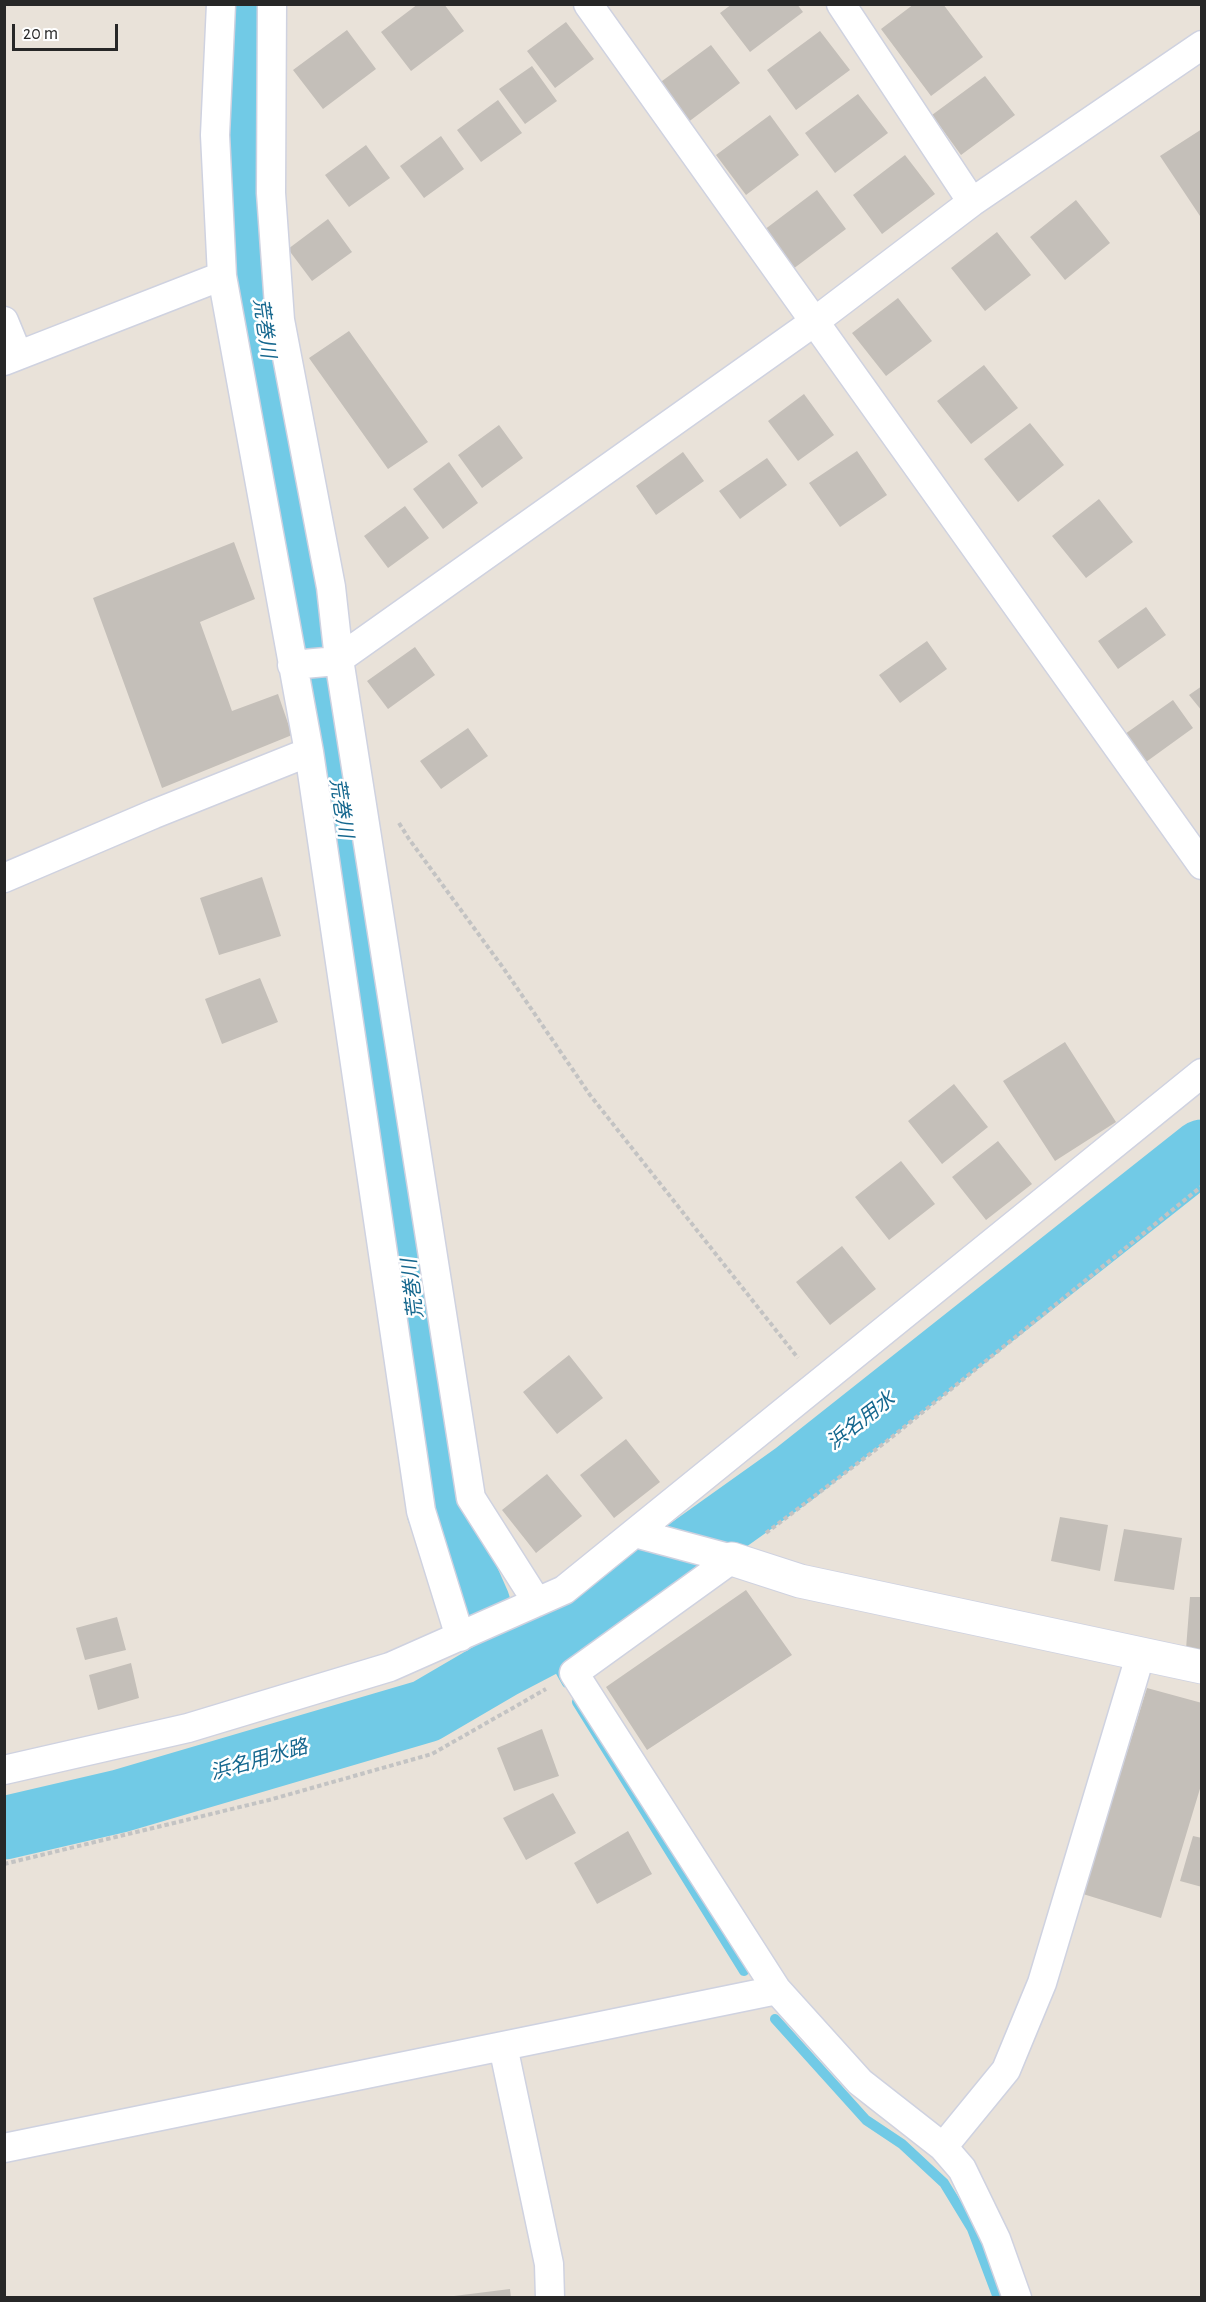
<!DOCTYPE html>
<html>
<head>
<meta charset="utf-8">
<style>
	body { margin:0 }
	#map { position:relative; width:1206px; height:2302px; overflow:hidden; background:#e9e2d9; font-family:"Alegreya Sans",sans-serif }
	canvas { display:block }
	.frame { position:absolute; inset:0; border:6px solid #272727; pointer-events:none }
	.scale { position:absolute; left:12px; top:24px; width:106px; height:27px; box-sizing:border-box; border:3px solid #272727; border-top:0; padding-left:8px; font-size:18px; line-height:21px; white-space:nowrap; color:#272727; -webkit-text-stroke:4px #fff; paint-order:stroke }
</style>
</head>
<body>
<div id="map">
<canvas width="1206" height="2302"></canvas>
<div class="frame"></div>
<div class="scale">20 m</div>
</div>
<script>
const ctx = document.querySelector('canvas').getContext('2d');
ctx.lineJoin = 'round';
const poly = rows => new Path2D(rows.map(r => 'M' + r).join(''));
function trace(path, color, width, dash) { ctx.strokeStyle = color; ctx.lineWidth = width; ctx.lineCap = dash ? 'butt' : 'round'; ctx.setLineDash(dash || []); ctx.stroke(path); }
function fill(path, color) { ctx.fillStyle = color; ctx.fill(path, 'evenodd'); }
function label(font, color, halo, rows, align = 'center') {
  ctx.font = font + ' "Alegreya Sans","Noto Sans JP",sans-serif'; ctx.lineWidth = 5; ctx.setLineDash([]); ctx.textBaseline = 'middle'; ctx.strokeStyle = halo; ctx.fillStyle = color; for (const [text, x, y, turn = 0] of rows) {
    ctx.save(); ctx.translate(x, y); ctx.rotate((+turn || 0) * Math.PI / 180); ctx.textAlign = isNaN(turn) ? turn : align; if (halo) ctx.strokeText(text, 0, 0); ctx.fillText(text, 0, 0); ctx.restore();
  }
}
trace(poly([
	[545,1644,567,1683],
	[577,1702,744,1971],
	[775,2019,866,2120,902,2144,944,2183,972,2229,998,2298]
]), '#71cae6', 10);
trace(poly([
	[246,4,239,96,242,170,265,342,313,623,355,915,412,1267,438,1511,479,1604],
	[4,1828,120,1801,426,1711,503,1666,545,1644,613,1603,794,1474,1202,1151]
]), '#71cae6', 63);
fill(poly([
	[418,4,444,4,464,31,411,71,381,32],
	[732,4,797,4,803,12,750,52,720,13],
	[914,4,943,4,983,57,931,96,881,29],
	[566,22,594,59,555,88,527,51],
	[347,30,376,69,323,109,293,70],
	[820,31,850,70,796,110,767,70],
	[711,45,740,83,687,123,658,84],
	[532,66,557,101,525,124,499,89],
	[985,76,1015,115,961,155,932,115],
	[858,94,888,133,835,173,805,133],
	[498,100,522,133,481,162,457,130],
	[770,115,799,155,746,195,716,155],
	[1202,129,1202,219,1160,156],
	[441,136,464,169,424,198,400,166],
	[366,145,390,178,349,207,325,175],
	[905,155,935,194,882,234,853,195],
	[817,190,846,229,793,269,764,230],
	[1076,200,1110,243,1065,280,1030,237],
	[328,219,352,252,312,281,288,249],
	[997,232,1031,275,985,311,951,268],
	[898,298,932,341,886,376,852,333],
	[349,331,428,442,388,469,309,358],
	[984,365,1018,408,971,444,937,401],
	[804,394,834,435,798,461,768,421],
	[1030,423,1064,465,1018,502,984,459],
	[499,425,523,458,482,488,458,455],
	[857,451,887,495,840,527,809,483],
	[683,452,704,481,656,515,636,486],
	[767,458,787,485,740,519,719,491],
	[449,462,478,503,443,529,413,489],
	[1099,499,1133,542,1086,578,1052,536],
	[405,506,429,538,388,568,364,536],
	[234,542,255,599,200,622,232,711,278,694,292,735,162,788,93,598],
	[1146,607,1166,635,1118,669,1098,641],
	[927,641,947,669,900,703,879,675],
	[415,647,435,675,388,709,367,681],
	[1202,686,1202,711,1189,695],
	[1173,700,1193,728,1146,762,1125,734],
	[468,728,488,756,441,789,420,761],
	[262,877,281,936,219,955,200,898],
	[260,978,278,1022,222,1044,205,999],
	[1065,1042,1116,1122,1055,1161,1003,1081],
	[954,1084,988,1127,942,1164,908,1121],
	[998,1141,1032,1184,986,1220,952,1177],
	[901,1161,935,1204,889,1240,855,1197],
	[842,1246,876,1289,830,1325,796,1282],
	[569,1355,603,1398,557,1434,523,1392],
	[626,1439,660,1482,614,1518,580,1475],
	[547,1474,582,1516,536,1553,502,1510],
	[1060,1517,1108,1525,1100,1571,1051,1561],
	[1124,1529,1182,1538,1174,1590,1114,1581],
	[746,1590,792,1655,647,1750,606,1687],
	[1190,1597,1202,1597,1202,1650,1186,1649],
	[117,1617,126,1650,85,1660,76,1628],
	[131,1663,139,1698,98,1710,89,1675],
	[1147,1688,1202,1703,1202,1782,1161,1918,1083,1894],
	[542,1729,559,1776,514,1791,497,1748],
	[553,1793,576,1833,526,1860,503,1818],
	[628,1831,652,1874,597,1904,574,1863],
	[1193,1836,1202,1838,1202,1887,1180,1881],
	[510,2289,511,2298,455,2298,454,2296]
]), '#c4bfb9');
const minor = poly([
	[221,4,215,135,222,276,309,752,421,1511,460,1637],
	[272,4,271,193,280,320,331,587,339,659,471,1498,537,1602],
	[588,4,1202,865],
	[841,4,972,202],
	[4,321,18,355],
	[4,361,222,276],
	[292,665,326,662,339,659,814,322,972,202,1202,45],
	[4,878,154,814,309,752],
	[635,1533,732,1559],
	[732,1559,574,1673,777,1990,860,2082,943,2147,962,2169,996,2239,1017,2298],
	[4,1770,188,1728,390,1667,564,1590,1202,1073],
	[503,2046,549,2264,550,2298],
	[943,2147,1006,2070,1042,1983,1141,1653],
	[4,2148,777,1990]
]);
const tertiary = poly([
	[732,1559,800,1581,1202,1667]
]);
trace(minor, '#cfd2e0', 31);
trace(tertiary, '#cfd2e0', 35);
trace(poly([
	[399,823,409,839,504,969,590,1095,798,1358],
	[766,1533,887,1441,1202,1186],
	[4,1864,269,1800,432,1754,546,1689]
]), '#c3c3c3', 4, [4.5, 3]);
trace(minor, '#fff', 28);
trace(tertiary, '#fff', 33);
label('italic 20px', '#15678e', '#fff', [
	["荒巻川",264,328,82],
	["荒巻川",341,808,81],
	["荒巻川",413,1289,-97],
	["浜名用水",861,1421,-38],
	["浜名用水路",259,1760,-16]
]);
</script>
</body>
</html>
